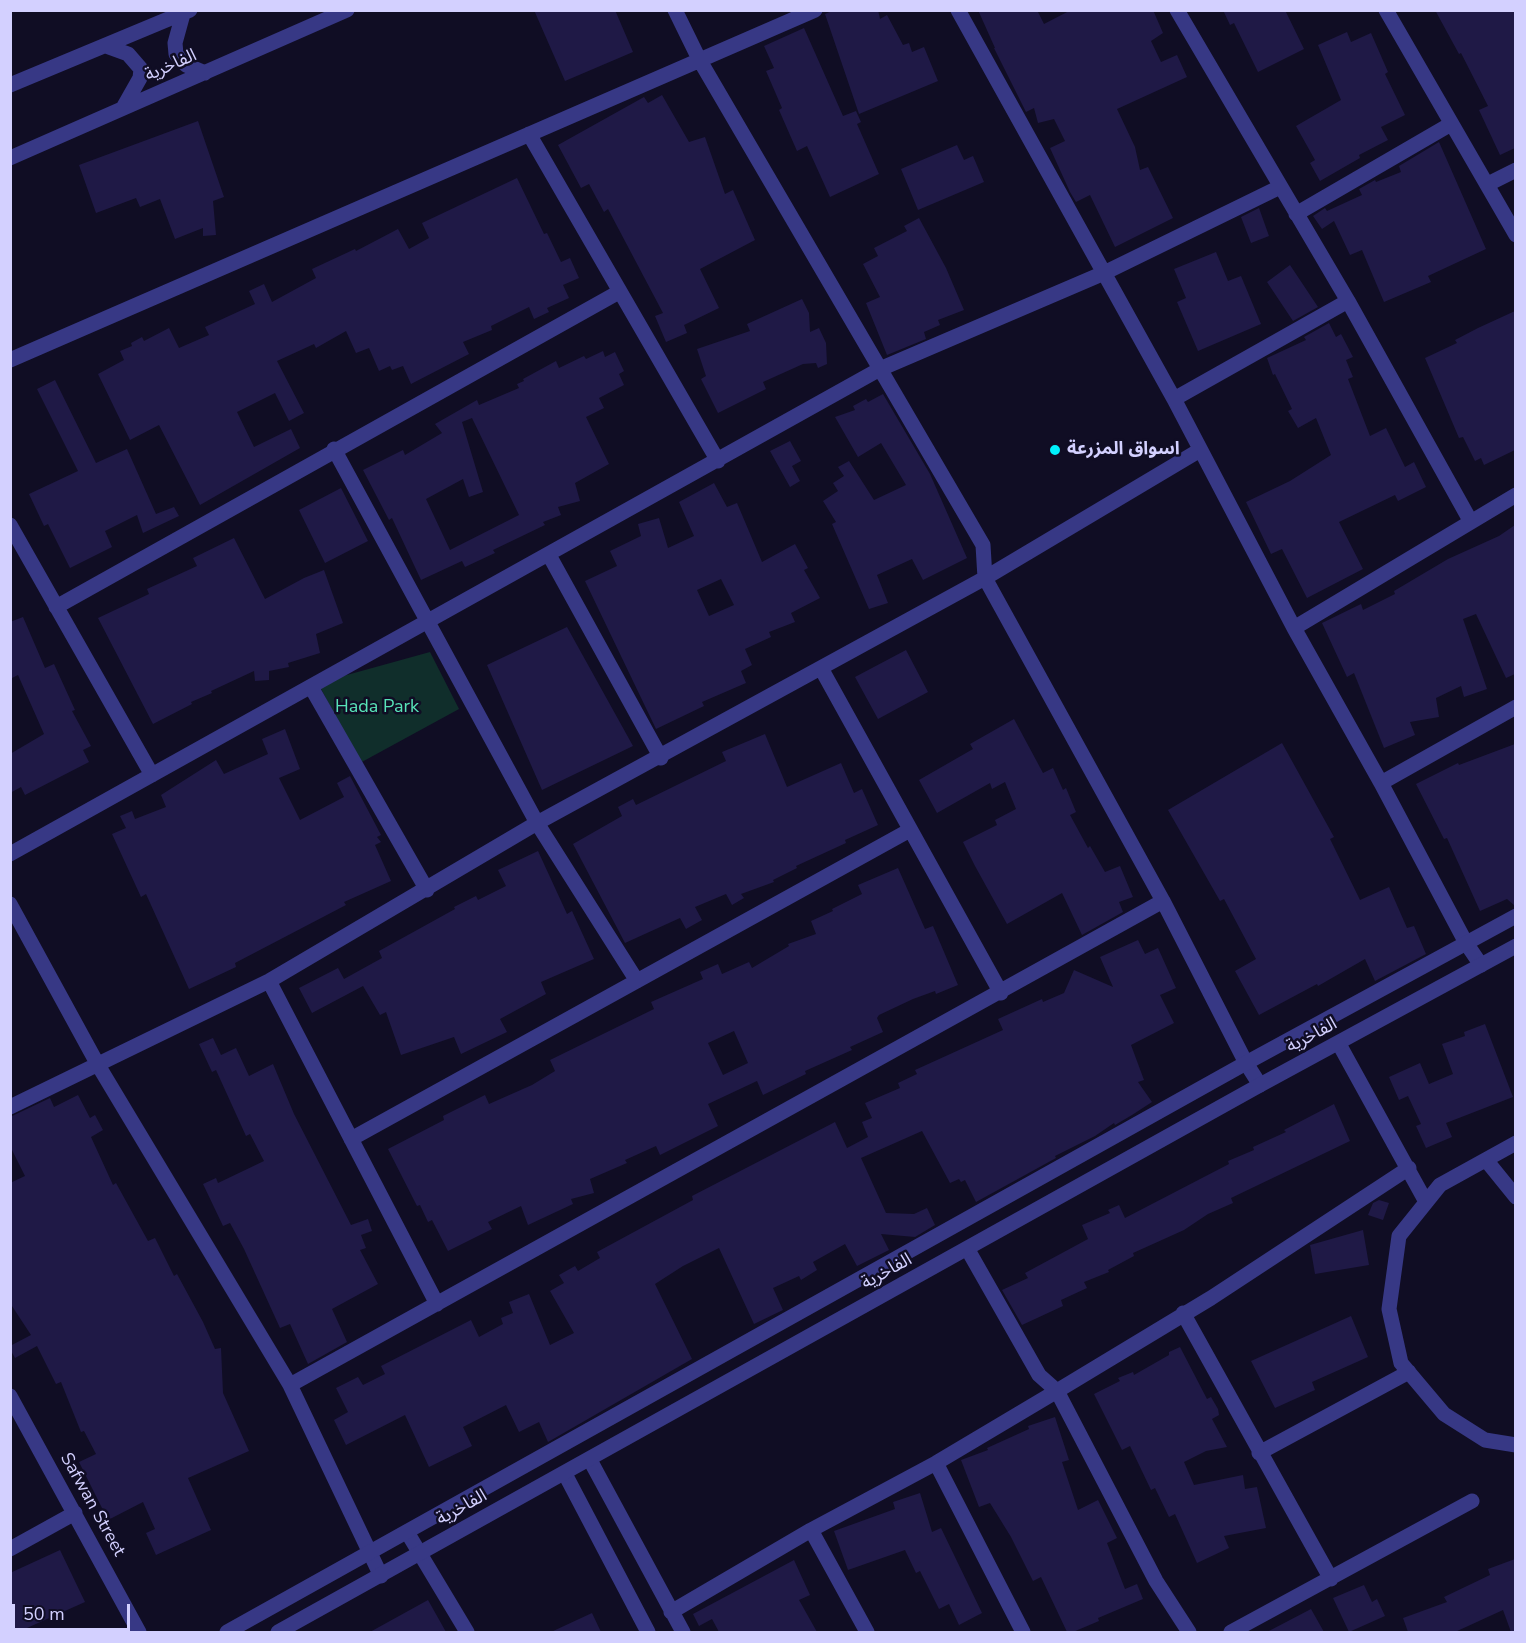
<!DOCTYPE html>
<html>
<head>
<meta charset="utf-8">
<style>
	body { margin:0 }
	#map { position:relative; width:1526px; height:1643px; overflow:hidden; background:#100d24; font-family:"Nunito Sans",sans-serif }
	canvas { display:block }
	.frame { position:absolute; inset:0; border:12px solid #d3d0ff; pointer-events:none }
	.scale { position:absolute; left:12px; top:1604px; width:118px; height:27px; box-sizing:border-box; border:3px solid #d3d0ff; border-top:0; padding-left:8px; font-size:18px; line-height:21px; white-space:nowrap; color:#d3d0ff; -webkit-text-stroke:4px #100d24; paint-order:stroke }
</style>
</head>
<body>
<div id="map">
<canvas width="1526" height="1643"></canvas>
<div class="frame"></div>
<div class="scale">50 m</div>
</div>
<script>
const ctx = document.querySelector('canvas').getContext('2d');
ctx.lineJoin = 'round';
function fill(path, color) { ctx.fillStyle = color; ctx.fill(path, 'evenodd'); }
const poly = rows => new Path2D(rows.map(r => 'M' + r).join(''));
function trace(path, color, width, dash) { ctx.strokeStyle = color; ctx.lineWidth = width; ctx.lineCap = dash ? 'butt' : 'round'; ctx.setLineDash(dash || []); ctx.stroke(path); }
function label(font, color, halo, rows, align = 'center') {
  ctx.font = font + ' "Nunito Sans","Noto Sans Arabic",sans-serif'; ctx.lineWidth = 5; ctx.setLineDash([]); ctx.textBaseline = 'middle'; ctx.strokeStyle = halo; ctx.fillStyle = color; for (const [text, x, y, turn = 0] of rows) {
    ctx.save(); ctx.translate(x, y); ctx.rotate((+turn || 0) * Math.PI / 180); ctx.textAlign = isNaN(turn) ? turn : align; if (halo) ctx.strokeText(text, 0, 0); ctx.fillText(text, 0, 0); ctx.restore();
  }
}
fill(poly([
	[430,652,459,709,360,763,318,683]
]), '#102e2b');
fill(poly([
	[534,10,615,10,633,52,565,81],
	[834,10,878,10,880,19,887,15,903,45,909,43,912,52,924,47,938,81,859,114,825,14],
	[978,10,1037,10,1044,24,1071,10,1153,10,1163,33,1151,41,1161,62,1177,55,1187,77,1117,109,1135,147,1140,170,1148,167,1173,218,1115,247,1090,195,1076,202,1070,192,1050,148,1065,141,1054,119,1038,123,1034,108,1026,112,994,48,995,48],
	[1223,10,1285,10,1304,49,1258,72,1234,23,1230,25],
	[1435,10,1515,10,1515,148,1500,155,1479,110,1488,106,1461,53,1459,54],
	[804,28,843,116,856,111,861,122,857,124,879,174,830,197,807,146,797,151,779,110,782,108,766,71,774,68,764,46],
	[1347,32,1351,42,1371,33,1388,72,1385,74,1405,115,1381,127,1388,140,1359,155,1360,158,1320,181,1310,163,1315,160,1296,126,1341,100,1318,45],
	[662,95,689,142,705,137,725,194,733,190,755,240,700,269,719,308,684,325,687,333,666,342,655,316,663,313,608,209,604,212,589,184,581,188,558,145,644,97,648,103],
	[198,121,224,197,213,201,216,235,203,236,203,228,175,239,160,199,140,207,136,198,96,213,79,165],
	[1439,142,1486,249,1428,276,1431,282,1384,302,1362,250,1350,255,1334,221,1322,229,1313,216,1325,208,1327,211,1362,195,1359,189,1375,180,1376,182,1401,172,1399,166],
	[957,145,964,160,973,156,984,182,918,210,901,169],
	[517,178,544,234,547,233,561,262,570,258,579,278,563,285,569,298,547,308,549,312,534,319,529,307,491,326,492,330,463,342,469,354,411,384,403,366,392,370,390,366,379,371,369,348,356,353,346,331,316,348,314,344,277,361,304,413,289,421,275,393,237,412,254,447,291,429,300,448,200,505,159,425,130,440,98,374,124,360,120,351,132,346,131,343,142,337,144,341,169,328,179,348,209,335,205,327,255,304,249,291,264,284,272,302,316,278,312,269,355,249,356,251,398,229,409,249,429,238,422,223],
	[1259,208,1269,236,1251,243,1241,217],
	[919,218,946,268,964,310,938,320,940,325,924,332,926,339,887,355,866,303,880,297,863,264,878,256,874,248,907,231,904,226],
	[1216,252,1228,281,1241,276,1261,324,1198,351,1177,302,1186,298,1174,269],
	[1290,265,1318,307,1293,321,1267,282],
	[802,299,809,313,810,332,819,328,826,343,827,364,818,368,816,363,803,364,763,382,766,389,718,413,701,379,706,376,697,349,750,331,747,324],
	[1515,311,1515,450,1484,465,1481,458,1475,461,1463,437,1459,438,1425,358,1457,343,1455,340,1478,328],
	[1329,323,1336,337,1341,334,1353,357,1346,360,1353,377,1348,379,1370,436,1386,428,1405,467,1414,462,1426,487,1398,501,1395,495,1339,522,1363,569,1307,598,1282,549,1271,554,1246,502,1290,481,1331,455,1316,418,1298,428,1288,411,1292,409,1275,374,1273,375,1267,358,1306,340,1304,337],
	[603,351,605,357,615,352,624,371,619,374,624,385,599,398,604,408,586,417,609,464,575,483,580,501,558,507,561,515,543,522,545,525,493,550,495,553,465,567,462,561,421,580,392,518,389,520,363,470,403,450,405,455,442,433,435,424,477,400,479,405,519,388,517,384,524,381,523,379,556,361,559,368,584,356,586,359],
	[472,418,519,515,450,550,426,499,463,479,469,497,483,492,462,422],
	[55,380,96,463,127,449,156,514,174,507,179,516,143,533,137,515,105,531,112,547,70,568,48,524,44,526,29,494,78,471,37,389],
	[883,394,930,474,967,558,923,580,912,559,877,575,888,603,869,609,832,524,836,522,823,501,838,491,833,483,844,476,838,467,849,461,874,500,906,485,881,443,858,457,835,417,855,410,853,406,866,399,868,402],
	[790,441,801,461,792,466,800,481,790,487,770,451],
	[714,483,727,507,737,503,762,562,795,544,808,568,804,570,820,598,791,613,795,622,769,632,771,637,745,649,752,665,741,671,746,683,702,702,704,706,656,729,585,581,617,566,610,551,641,536,638,524,659,518,668,548,694,536,679,502],
	[721,579,734,605,709,616,697,590],
	[341,488,368,541,325,563,299,510],
	[1515,525,1515,674,1506,678,1476,614,1463,619,1487,689,1464,697,1461,686,1436,698,1439,717,1410,722,1415,735,1384,748,1354,673,1347,677,1322,623,1361,604,1363,610,1395,594,1394,591,1448,559,1499,536],
	[234,538,265,599,304,578,324,570,343,623,316,634,320,653,288,663,289,667,269,671,269,680,255,681,254,671,211,691,212,693,191,702,192,704,153,724,98,618,149,594,147,589,197,566,193,558],
	[23,617,45,668,54,664,75,710,72,711,91,746,83,750,89,762,25,795,21,787,10,793,10,754,44,734,18,675,10,679,10,622],
	[567,627,633,746,542,790,487,665],
	[906,650,928,692,878,719,855,677],
	[1014,719,1043,773,1053,768,1063,790,1066,788,1076,812,1070,815,1088,848,1090,846,1105,872,1120,866,1133,897,1119,902,1123,912,1082,935,1062,893,1007,924,975,866,963,842,997,825,995,820,1016,809,1005,782,992,789,990,783,937,813,919,780,973,749,970,744],
	[285,729,300,769,279,778,300,820,344,797,337,783,350,776,381,835,377,837,381,842,375,845,391,881,344,902,346,905,235,963,236,967,189,989,146,894,141,897,112,834,126,828,120,816,132,811,135,819,166,807,161,795,216,760,224,774,268,754,262,739],
	[765,734,787,787,841,763,854,793,862,789,878,825,845,840,846,843,796,866,797,868,773,880,774,882,741,894,744,898,732,905,726,894,695,907,702,920,686,929,680,918,625,943,573,844,622,816,618,807,633,799,636,805,726,761,722,752],
	[1282,743,1334,837,1330,839,1360,900,1389,887,1407,928,1414,926,1426,954,1375,981,1365,959,1318,986,1317,984,1259,1015,1235,971,1256,959,1224,899,1220,901,1168,810],
	[1515,744,1515,906,1507,899,1480,911,1447,838,1444,839,1416,784,1458,763,1459,765],
	[538,851,567,914,572,911,594,959,541,982,546,994,500,1019,507,1032,461,1054,454,1037,401,1055,386,1012,380,1015,363,986,312,1013,299,988,338,968,344,979,382,958,379,951,455,909,454,907,476,896,478,900,506,886,498,870],
	[898,868,925,929,933,926,958,985,936,994,935,991,913,999,879,1015,877,1018,883,1032,850,1047,852,1050,805,1071,806,1074,763,1095,757,1081,708,1104,718,1126,660,1155,656,1146,625,1160,627,1163,590,1179,594,1193,571,1199,573,1204,528,1225,521,1206,488,1222,492,1229,448,1251,432,1220,428,1222,420,1205,417,1206,388,1149,444,1120,443,1116,485,1095,489,1104,532,1085,555,1071,550,1060,654,1009,651,1002,703,979,700,972,718,964,722,974,749,962,752,968,789,946,788,944,816,934,811,921,833,911,832,909,862,894,858,885],
	[734,1031,748,1063,723,1075,708,1043],
	[1138,940,1145,954,1158,948,1176,988,1160,995,1174,1023,1131,1045,1144,1080,1138,1082,1152,1102,1132,1115,1115,1125,1114,1123,1095,1136,1055,1156,1056,1158,976,1202,965,1180,961,1182,959,1179,950,1183,922,1131,861,1158,886,1213,914,1214,927,1208,935,1225,915,1237,881,1234,889,1250,857,1266,845,1244,813,1262,817,1270,801,1280,799,1276,773,1288,783,1310,754,1324,719,1248,683,1266,655,1284,692,1359,548,1442,539,1422,519,1432,506,1405,463,1427,472,1446,429,1467,405,1415,346,1445,334,1420,348,1412,336,1388,358,1377,363,1385,385,1374,381,1366,471,1320,479,1337,503,1324,501,1318,513,1313,509,1302,529,1294,550,1345,574,1333,550,1291,564,1283,559,1275,575,1266,578,1271,600,1258,597,1252,693,1200,692,1196,835,1122,847,1148,868,1137,862,1122,872,1118,865,1103,900,1088,898,1083,917,1074,915,1070,1003,1030,998,1019,1042,999,1043,1002,1064,993,1074,970,1113,987,1100,957],
	[1485,1024,1513,1097,1446,1123,1452,1137,1426,1148,1416,1126,1421,1124,1408,1096,1399,1100,1389,1077,1420,1063,1429,1084,1453,1074,1442,1044,1465,1036,1464,1032],
	[213,1038,221,1055,236,1048,249,1076,273,1064,294,1114,351,1225,368,1219,372,1231,361,1235,366,1248,360,1250,378,1284,332,1309,347,1342,308,1364,290,1324,280,1328,244,1249,230,1223,223,1226,203,1184,216,1178,218,1183,264,1161,250,1134,246,1136,216,1070,212,1072,199,1044],
	[78,1095,90,1118,95,1115,103,1130,91,1137,113,1185,116,1183,148,1241,155,1238,174,1276,177,1274,203,1322,215,1349,221,1348,223,1393,249,1451,188,1478,211,1530,156,1555,146,1533,155,1529,143,1502,108,1520,79,1462,96,1454,84,1431,81,1432,61,1382,56,1384,37,1346,15,1358,10,1349,10,1346,31,1335,10,1303,10,1183,25,1176,10,1146,10,1117,50,1098,54,1107],
	[1334,1104,1350,1141,1231,1198,1233,1203,1208,1214,1184,1230,1133,1253,1134,1256,1108,1270,1109,1272,1084,1282,1087,1288,1061,1300,1063,1306,1022,1325,1002,1290,1028,1278,1025,1273,1088,1239,1082,1225,1110,1213,1108,1210,1119,1205,1125,1218,1229,1164,1228,1161,1254,1150,1253,1147,1286,1132,1284,1130],
	[1379,1200,1389,1203,1383,1220,1368,1215,1373,1203],
	[1363,1230,1369,1265,1315,1274,1310,1245],
	[1351,1316,1368,1357,1312,1382,1315,1390,1275,1408,1251,1361],
	[1180,1347,1207,1399,1211,1397,1218,1409,1219,1415,1212,1419,1227,1447,1206,1451,1184,1462,1194,1485,1243,1475,1245,1489,1257,1487,1266,1528,1224,1536,1229,1548,1197,1563,1175,1514,1169,1517,1155,1488,1151,1490,1130,1446,1122,1450,1094,1394,1120,1381,1118,1378,1133,1372,1134,1375,1169,1355,1169,1352],
	[1055,1417,1069,1460,1062,1462,1078,1510,1098,1500,1117,1538,1107,1543,1125,1589,1137,1584,1143,1599,1098,1618,1099,1621,1073,1632,1067,1632,1041,1577,1033,1581,1011,1537,990,1503,979,1507,961,1460,988,1450,987,1448,1029,1429,1028,1426],
	[920,1493,932,1532,941,1528,982,1613,959,1625,949,1604,939,1609,920,1571,916,1573,905,1550,848,1570,834,1531,895,1509,893,1502],
	[60,1550,85,1602,18,1632,10,1632,10,1573],
	[1515,1559,1515,1632,1511,1632,1503,1610,1455,1632,1408,1632,1403,1618,1447,1602,1444,1597,1490,1575,1488,1569],
	[794,1560,810,1595,799,1600,817,1632,719,1632,712,1619,699,1626,693,1614],
	[1364,1585,1372,1602,1377,1599,1385,1616,1349,1632,1333,1598],
	[428,1600,446,1632,370,1632],
	[1311,1609,1324,1632,1267,1632],
	[592,1613,601,1632,551,1632]
]), '#1f1946');
trace(poly([
	[675,10,699,59,983,545,985,578,1163,901,1246,1063,1260,1085],
	[958,10,1174,399,1294,628,1381,783,1466,943,1481,965],
	[1177,10,1348,301,1471,522],
	[1386,10,1516,235],
	[529,134,718,461],
	[1488,184,1516,170],
	[1296,214,1451,124],
	[10,360,815,10],
	[1174,399,1348,301],
	[334,449,537,823,637,981],
	[10,525,152,775],
	[549,555,661,758],
	[56,607,619,292],
	[1294,628,1516,495],
	[822,670,1001,993],
	[311,687,427,890],
	[1381,783,1516,707],
	[10,854,880,369,1104,273,1280,187],
	[10,904,98,1065,290,1385,381,1576],
	[269,981,437,1304],
	[1339,1044,1426,1202],
	[10,1107,269,981,537,823,985,578,1200,450],
	[351,1139,910,830],
	[1516,1143,1440,1185,1399,1236,1389,1309,1401,1363,1444,1414,1485,1440,1516,1445],
	[1486,1160,1516,1197],
	[968,1250,1039,1375,1057,1391,1156,1581,1189,1632],
	[1183,1313,1331,1579],
	[290,1385,1163,901],
	[10,1396,139,1632],
	[1259,1453,1409,1372],
	[590,1460,683,1632],
	[936,1463,1023,1632],
	[565,1474,648,1632],
	[811,1530,867,1632],
	[407,1532,467,1632],
	[10,1549,75,1513],
	[671,1612,811,1530,936,1463,1057,1391,1211,1298,1409,1168],
	[1231,1632,1472,1501]
]), '#373885', 15);
trace(poly([
	[183,14,175,43,176,54,186,65,205,73],
	[106,46,128,54,141,69,140,78,123,108],
	[10,85,190,10],
	[10,158,347,10],
	[227,1632,1246,1063,1516,916],
	[278,1632,1260,1085,1516,946]
]), '#373885', 15);
for (const [x, y, r, color] of [
	[1055,450,6,"#00f1fb"]
]) { const dot = new Path2D(); dot.arc(x, y, r, 0, 2 * Math.PI); ctx.fillStyle = color; ctx.fill(dot); trace(dot, '#100d24', 2); }
label('18px', '#d3d0ff', '#100d24', [
	["الفاخرية",171,66,-24],
	["الفاخرية",1312,1036,-28],
	["الفاخرية",887,1272,-29],
	["Safwan Street",92,1505,61],
	["الفاخرية",462,1508,-29]
]);
label('bold 18px', '#d3d0ff', '#100d24', [
	["اسواق المزرعة",1067,450]
], 'left');
label('18px', '#58e3b8', '#100d24', [
	["Hada Park",377,708]
]);
</script>
</body>
</html>
